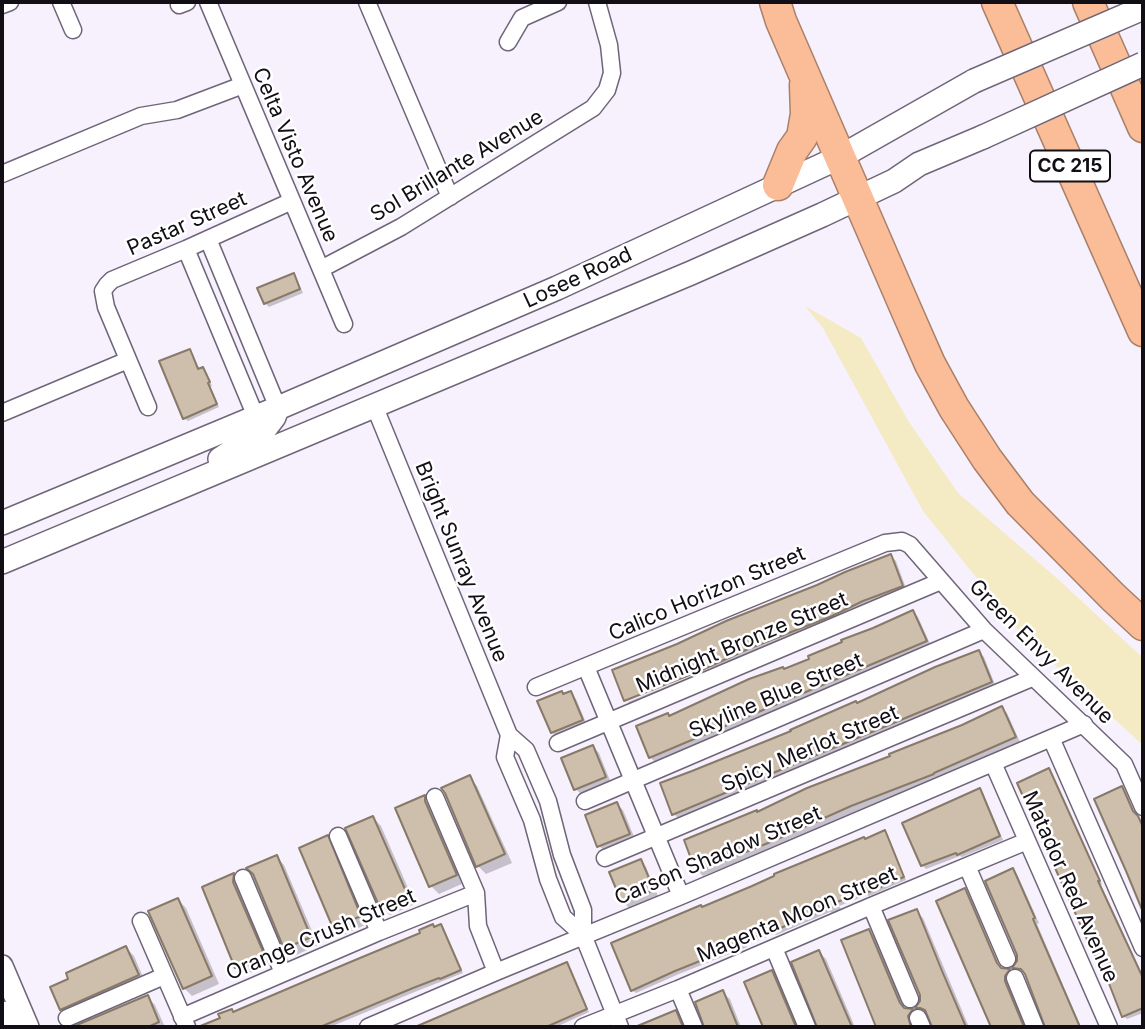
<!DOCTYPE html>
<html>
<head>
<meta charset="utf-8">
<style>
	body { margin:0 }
	#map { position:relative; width:1145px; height:1029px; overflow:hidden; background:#f7f0fd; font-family:Inter,sans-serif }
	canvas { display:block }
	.frame { position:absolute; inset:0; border:4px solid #120e15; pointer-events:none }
</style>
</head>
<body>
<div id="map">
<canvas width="1145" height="1029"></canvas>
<div class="frame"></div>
</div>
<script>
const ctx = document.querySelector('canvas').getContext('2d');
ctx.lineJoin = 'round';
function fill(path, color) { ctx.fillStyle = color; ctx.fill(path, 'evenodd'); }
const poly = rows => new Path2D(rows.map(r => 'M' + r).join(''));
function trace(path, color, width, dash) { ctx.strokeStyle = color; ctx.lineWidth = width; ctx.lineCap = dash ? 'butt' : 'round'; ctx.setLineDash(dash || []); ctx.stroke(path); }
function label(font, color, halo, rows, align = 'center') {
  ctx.font = font + ' Inter,sans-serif'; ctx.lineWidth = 5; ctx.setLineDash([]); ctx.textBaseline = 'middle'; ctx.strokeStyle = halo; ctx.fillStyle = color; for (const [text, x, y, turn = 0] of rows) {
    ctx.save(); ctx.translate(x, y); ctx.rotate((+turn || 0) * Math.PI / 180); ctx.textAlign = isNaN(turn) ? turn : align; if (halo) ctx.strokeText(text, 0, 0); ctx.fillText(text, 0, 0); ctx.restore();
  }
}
fill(poly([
	[805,306,861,338,909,422,958,493,1060,581,1143,658,1143,745,1023,636,923,511,823,328]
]), '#f4eac4');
fill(poly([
	[293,275,297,279,303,293,269,307,265,303],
	[190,351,193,354,200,370,203,369,206,372,212,386,210,387,219,407,188,421,184,418],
	[891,556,896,561,907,591,631,706,628,702,711,668,709,665,626,699,626,700,614,671],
	[913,612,918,617,931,646,656,763,650,757,638,727,670,718,785,671],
	[979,652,984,657,996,687,679,819,674,814,857,705],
	[570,693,576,699,587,725,558,738,552,732,564,696],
	[1002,708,1007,713,1020,742,938,778,938,779,857,811,776,847,703,876,698,871,756,812,963,726],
	[593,747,599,753,611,783,581,794,576,789],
	[1049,770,1052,774,1102,884,1101,885,1143,976,1143,1013,1127,1019,1123,1016],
	[469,778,477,786,512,863,486,874,478,866,446,792],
	[1122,788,1126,792,1136,817,1143,826,1143,906,1096,800],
	[979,790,983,793,1003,840,962,857,960,856,926,869,922,865],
	[423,798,431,806,464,883,439,894,431,886],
	[617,804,623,810,635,839,605,851,599,846],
	[373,818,381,826,415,904,390,915,382,907],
	[884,832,888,835,906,880,869,896,867,895,839,906,841,909,831,913,830,912,776,935,774,934,747,945,747,947,679,974,636,993,632,990,702,908],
	[327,838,335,846,367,924,343,935,335,927],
	[276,857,284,865,318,945,294,956,286,948,255,874],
	[640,861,646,867,658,896,629,908,623,902],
	[1013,870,1017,874,1039,923,1037,924,1081,1027,1047,1027,1046,1023,1026,973,1019,972,1014,968,1019,961],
	[233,875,241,883,271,964,245,975,237,967,204,888],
	[965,890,969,895,1001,970,1009,971,1014,975,1009,981,1009,988,1025,1027,993,1027,973,979],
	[178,900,186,908,219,984,192,996,184,988],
	[916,911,923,918,969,1027,933,1027,933,1022,928,1014,923,1014,917,1008,922,1001],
	[441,926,444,930,463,973,417,991,330,1027,217,1027,215,1022],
	[869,931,875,937,906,1010,912,1011,918,1017,914,1027,881,1027],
	[126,948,134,956,146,984,70,1017,62,1009,52,988],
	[819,952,826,959,855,1027,819,1027],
	[566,964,570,968,589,1012,556,1027,421,1027],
	[771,972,779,979,799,1027,765,1027,746,983],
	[723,993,730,999,741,1027,706,1027,697,1003],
	[147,997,155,1005,165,1027,75,1027],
	[675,1012,682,1019,686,1027,651,1027,649,1023]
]), '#0003');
const building = poly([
	[294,273,300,289,264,304,257,288,294,273],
	[190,349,198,369,203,367,210,382,208,383,217,404,183,419,159,361,190,349],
	[891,554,903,586,863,601,832,616,748,649,702,670,624,701,612,670,677,644,726,621,817,585,845,572,891,554],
	[913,610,927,641,649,758,636,726,668,713,669,716,749,679,783,667,784,669,809,659,808,656,842,642,841,640,873,628,913,610],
	[979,650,992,682,672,815,660,783,692,771,791,731,790,730,824,715,856,701,857,703,935,667,979,650],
	[562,691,563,694,571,691,583,720,551,733,537,701,562,691],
	[1002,706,1016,737,934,773,934,774,851,806,773,841,696,872,684,840,757,810,757,812,807,788,890,756,889,754,962,725,1002,706],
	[593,745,606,777,574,790,561,758,593,745],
	[1049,768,1100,881,1098,881,1143,978,1143,1008,1122,1017,1106,976,1105,977,1090,946,1017,783,1049,768],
	[470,775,505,854,476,867,445,793,441,788,470,775],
	[1122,786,1133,811,1138,816,1143,827,1143,912,1126,871,1094,799,1122,786],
	[980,788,1000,836,957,855,956,853,921,866,902,823,980,788],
	[425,795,425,801,457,875,429,887,395,808,425,795],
	[617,802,630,834,597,847,585,815,617,802],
	[373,816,408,896,380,908,345,828,373,816],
	[885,830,904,877,864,894,863,892,837,902,838,905,826,910,826,909,771,932,770,931,744,942,745,943,675,971,631,991,611,943,701,905,702,907,752,886,774,876,774,874,864,837,865,839,885,830],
	[328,835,361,916,333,928,299,848,328,835],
	[277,855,311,937,284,949,253,874,246,868,277,855],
	[641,859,654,890,622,903,609,872,641,859],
	[1013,868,1035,918,1033,919,1080,1027,1045,1027,1025,974,1021,969,1012,968,1017,961,1017,955,985,881,1013,868],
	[234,873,233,882,265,956,235,968,202,887,234,873],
	[965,888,997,963,1001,968,1010,969,1005,976,1005,981,1024,1027,991,1027,936,901,965,888],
	[178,898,212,976,183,989,148,911,178,898],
	[917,909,942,971,966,1027,932,1027,925,1010,920,1008,915,1008,920,1001,920,995,888,920,917,909],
	[433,924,434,927,441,924,461,970,440,979,439,978,413,988,320,1027,198,1027,220,1018,218,1014,232,1009,233,1012,348,963,420,933,419,930,433,924],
	[869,929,900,1003,904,1008,913,1009,908,1016,911,1027,876,1027,841,940,869,929],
	[126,946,139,975,60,1010,50,987,68,979,66,973,126,946],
	[819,950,852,1027,817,1027,791,962,819,950],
	[567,962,587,1009,546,1027,415,1027,567,962],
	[772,970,796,1027,763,1027,744,982,772,970],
	[723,990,738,1027,704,1027,695,1002,723,990],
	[148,995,159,1022,148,1027,72,1027,148,995],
	[676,1010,683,1027,635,1027,676,1010]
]);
fill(building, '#cebfac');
trace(building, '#877a68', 2);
const minor = poly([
	[61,2,73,30],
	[208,2,344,324],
	[367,2,450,197],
	[2,5,10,2],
	[179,5,187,2],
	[508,42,522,18,558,2],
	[2,174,141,116,177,110,243,85],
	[208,239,278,408],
	[186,249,256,417],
	[321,269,401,227,593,108,607,90,612,73,609,45,597,2],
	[374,405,509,735,526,750,548,801,562,855,583,910,583,935,620,1027],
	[148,407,106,307,103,291,107,285,112,280,186,249,292,201],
	[2,413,128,360],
	[586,667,681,896],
	[536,687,885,543,902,541,910,545,984,630,1124,764,1143,807],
	[509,735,505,757,532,820,548,879,563,917,583,935],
	[1051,738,1143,948],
	[558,743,941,581],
	[993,763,1109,1027],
	[435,797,476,893,478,926,496,972],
	[585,801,984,630],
	[338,836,379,932],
	[605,858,1032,678],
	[967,866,1007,959],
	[243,878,283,973],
	[871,906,910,999],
	[141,921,187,1027],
	[774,948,807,1027],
	[1015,978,1035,1027],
	[678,989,694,1027],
	[182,1017,379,932,476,893],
	[67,1018,164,976],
	[918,1018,922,1027],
	[368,1027,496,972,681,896,1084,724],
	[583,1027,678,989,871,906,1027,841]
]);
const tertiary = poly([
	[2,966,28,1027],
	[2,1012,8,1027]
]);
const secondary = poly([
	[220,459,264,430,274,417,277,409],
	[2,523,278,408,557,288,840,157,974,81],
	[2,562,691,273,822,215,894,181,919,164,983,137]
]);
const motorway = poly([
	[775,2,781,21,908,314,930,364,954,408,987,459,1020,503,1113,597,1143,625],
	[997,2,1143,331],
	[1088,2,1143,127],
	[778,185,792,151,802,137,806,114,805,85]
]);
trace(minor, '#6f6578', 19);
trace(tertiary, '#6f6578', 24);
trace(secondary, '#6f6578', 26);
trace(motorway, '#a9806a', 33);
trace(minor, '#fff', 16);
trace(tertiary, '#fff', 21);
trace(secondary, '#fff', 23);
trace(motorway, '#fabd97', 30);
const secondaryBridge = poly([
	[974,81,1143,8],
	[983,137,1143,64]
]);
trace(secondaryBridge, '#6f6578', 26, []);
trace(secondaryBridge, '#fff', 23);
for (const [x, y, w] of [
	[1070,166,80]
]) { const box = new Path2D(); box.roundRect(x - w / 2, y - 15.5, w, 31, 5); ctx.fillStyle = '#fff'; ctx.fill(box); trace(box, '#120e15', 2); }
label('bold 19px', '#120e15', null, [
	["CC 215",1070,166]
]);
label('21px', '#120e15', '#fff', [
	["Celta Visto Avenue",295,155,67],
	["Sol Brillante Avenue",457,166,-31],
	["Pastar Street",187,224,-24],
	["Losee Road",578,278,-25],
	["Bright Sunray Avenue",461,562,68],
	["Calico Horizon Street",707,594,-23],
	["Midnight Bronze Street",742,643,-23],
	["Green Envy Avenue",1041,652,45],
	["Skyline Blue Street",776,696,-23],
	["Spicy Merlot Street",810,749,-23],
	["Carson Shadow Street",718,856,-23],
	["Matador Red Avenue",1070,887,66],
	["Magenta Moon Street",797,915,-23],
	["Orange Crush Street",321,935,-23]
]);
</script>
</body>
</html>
